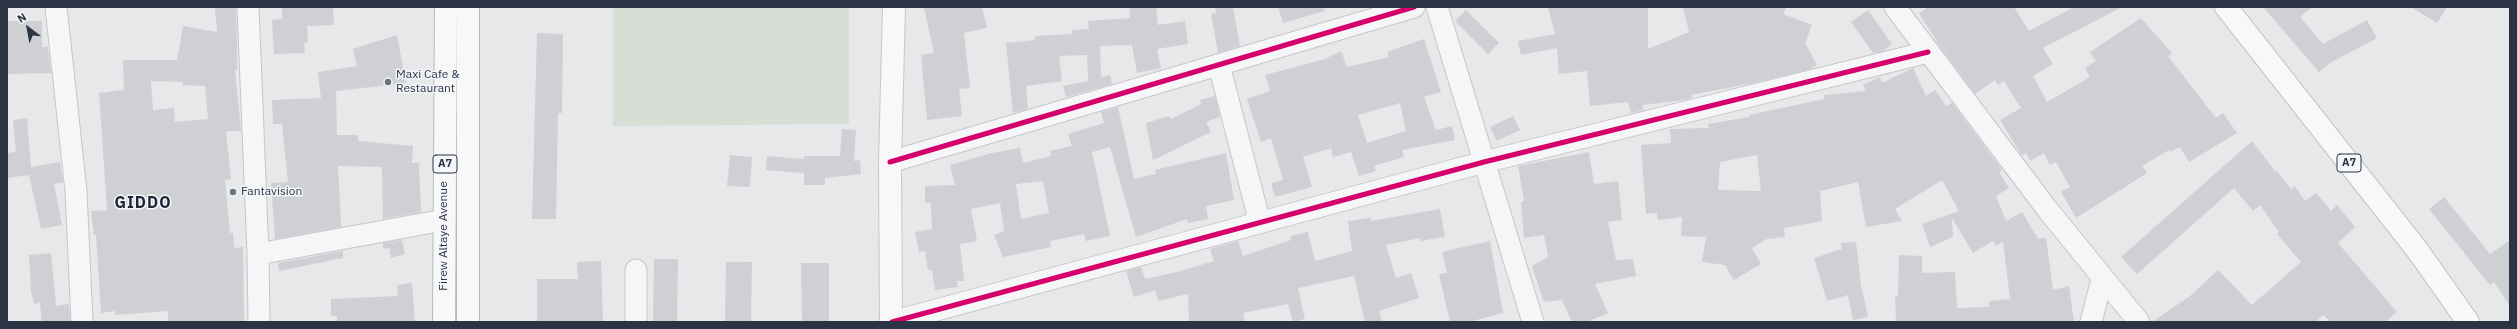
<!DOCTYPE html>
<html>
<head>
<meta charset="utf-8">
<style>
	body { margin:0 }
	#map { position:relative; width:2517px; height:329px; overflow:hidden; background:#e6e8ea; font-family:"IBM Plex Sans",sans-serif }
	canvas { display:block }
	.frame { position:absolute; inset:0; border:8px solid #2b3445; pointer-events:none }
	.north { position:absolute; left:8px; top:8px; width:40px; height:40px; -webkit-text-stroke:3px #f4f6f9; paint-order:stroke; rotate:328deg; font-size:11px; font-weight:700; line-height:16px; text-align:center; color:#2b3445 }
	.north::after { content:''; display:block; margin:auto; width:14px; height:18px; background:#2b3445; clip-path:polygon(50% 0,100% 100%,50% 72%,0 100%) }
</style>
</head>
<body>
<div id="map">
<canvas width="2517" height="329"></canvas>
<div class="frame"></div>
<div class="north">N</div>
</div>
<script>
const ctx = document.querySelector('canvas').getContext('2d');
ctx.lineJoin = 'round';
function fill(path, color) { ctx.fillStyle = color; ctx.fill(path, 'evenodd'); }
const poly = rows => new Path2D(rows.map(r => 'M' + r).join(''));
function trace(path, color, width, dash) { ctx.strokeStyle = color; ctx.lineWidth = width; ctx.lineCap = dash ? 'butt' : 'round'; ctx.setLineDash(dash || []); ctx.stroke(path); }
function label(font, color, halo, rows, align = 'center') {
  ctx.font = font + ' "IBM Plex Sans",sans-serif'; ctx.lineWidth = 3; ctx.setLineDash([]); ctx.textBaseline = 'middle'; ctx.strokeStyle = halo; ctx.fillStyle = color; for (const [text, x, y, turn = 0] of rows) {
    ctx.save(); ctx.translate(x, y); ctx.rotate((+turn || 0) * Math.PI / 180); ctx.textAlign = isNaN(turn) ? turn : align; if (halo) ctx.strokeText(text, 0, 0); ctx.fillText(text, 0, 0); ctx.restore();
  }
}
fill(poly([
	[613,7,849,7,849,124,613,126]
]), '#d6ded6');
fill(poly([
	[215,7,236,7,237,44,237,70,235,70,241,131,226,131,231,179,225,180,230,233,233,233,234,248,243,247,244,321,168,321,168,311,115,315,115,311,101,313,96,235,94,235,91,211,107,210,99,93,124,90,123,60,177,60,183,26,217,32],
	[151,81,183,82,182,85,205,86,208,119,175,122,174,108,153,110],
	[282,7,333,7,334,25,307,26,308,42,304,43,305,53,274,54,272,20,282,19],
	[924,7,982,7,987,28,964,33,970,88,959,89,962,116,927,120,921,55,934,53],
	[1129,7,1156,7,1158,25,1185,21,1188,44,1157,49,1161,68,1137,73,1132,45,1100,46,1101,77,1110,75,1112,84,1066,97,1063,86,1088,81,1087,55,1059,56,1062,81,1026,86,1028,109,1013,113,1006,43,1035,40,1035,36,1072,34,1072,30,1089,29,1088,21,1130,18],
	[1215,7,1233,7,1240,46,1218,53,1211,14,1216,13],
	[1278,7,1324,7,1325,11,1283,23],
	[1548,7,1648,7,1648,49,1689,32,1683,7,1787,7,1783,14,1812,25,1805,43,1817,65,1811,69,1753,83,1691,95,1692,98,1684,100,1642,105,1644,110,1631,113,1628,102,1590,106,1587,71,1559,74,1557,48,1521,55,1518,41,1555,34],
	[1929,7,2014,7,2029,31,2074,7,2122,7,2043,48,2053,64,2033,76,2047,102,2090,77,2085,68,2096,61,2090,52,2141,18,2172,53,2168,56,2216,118,2223,113,2237,133,2189,162,2180,147,2170,152,2169,150,2142,166,2147,173,2076,218,2061,192,2070,187,2056,162,2050,165,2044,153,2030,161,2026,153,2022,156,2000,120,2021,108,2004,81,1998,85,1995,80,1975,94,1941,48,1919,13],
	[2263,7,2312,7,2300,17,2323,44,2367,20,2377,38,2330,63,2319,72],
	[2411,7,2447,7,2437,23],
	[1466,10,1499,43,1488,54,1455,21],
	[1868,10,1892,44,1883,51,1873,53,1851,22],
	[7,21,42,21,42,47,48,47,51,73,7,74],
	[537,33,563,34,562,113,558,113,556,219,532,219],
	[397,35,406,83,336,91,337,135,358,135,358,141,413,146,412,163,419,163,421,212,383,219,382,167,338,166,341,227,275,239,271,183,288,182,282,124,273,124,272,100,321,98,318,72,357,66,353,49],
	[1424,39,1441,92,1424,97,1436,130,1452,126,1455,140,1402,150,1404,157,1374,166,1376,171,1359,176,1351,152,1333,157,1331,148,1303,157,1312,187,1275,197,1271,183,1283,180,1271,138,1261,142,1247,99,1270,91,1265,75,1325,59,1341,51,1347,67,1389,57,1387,52],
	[1400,103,1406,131,1367,143,1358,115],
	[1913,68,1926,96,1935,90,1946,106,1952,103,2002,170,1999,172,2009,188,1996,196,2006,221,2022,212,2038,239,2046,237,2053,290,2069,286,2074,322,1896,322,1895,296,1898,296,1899,255,1922,256,1922,273,1955,272,1957,308,1989,307,1989,301,2010,299,2003,242,1996,246,1993,241,1973,253,1952,218,1953,237,1930,247,1922,224,1959,211,1942,180,1895,209,1902,221,1866,227,1858,182,1820,191,1822,221,1784,228,1785,237,1767,239,1752,248,1761,264,1734,280,1725,265,1702,262,1706,237,1681,236,1682,217,1658,220,1657,213,1646,214,1641,145,1671,143,1670,129,1709,128,1708,124,1749,117,1749,115,1824,99,1824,95,1866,91,1863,85,1880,77,1882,83],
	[1757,155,1761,191,1718,190,1720,162],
	[1215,96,1220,117,1206,122,1211,132,1153,160,1146,123,1169,116,1171,119,1201,104,1200,100],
	[1118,107,1134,179,1156,174,1155,170,1226,153,1234,200,1206,206,1208,219,1188,223,1187,219,1136,237,1110,147,1092,152,1110,236,1086,241,1084,234,1050,241,1051,247,1003,257,994,235,1004,231,1000,203,971,209,977,241,960,244,964,281,957,281,958,287,935,290,932,270,928,270,925,251,919,252,915,232,932,229,931,203,925,203,925,186,955,185,950,165,992,153,1020,148,1023,163,1051,156,1050,151,1072,146,1068,134,1104,123,1101,112],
	[1043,181,1049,213,1021,219,1016,184],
	[1513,116,1520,130,1497,141,1490,127],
	[27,118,31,167,60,162,63,182,54,184,62,225,41,229,29,175,7,178,7,153,16,152,13,120],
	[842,129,856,130,854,161,860,160,861,174,825,178,825,185,804,185,804,173,766,170,767,156,804,159,804,156,840,156],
	[2252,141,2276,172,2277,171,2291,189,2295,186,2305,201,2316,193,2331,211,2337,205,2355,227,2338,243,2397,312,2385,322,2331,322,2323,315,2316,322,2152,322,2190,296,2218,270,2252,305,2301,262,2277,234,2279,232,2260,205,2253,211,2234,188,2137,274,2121,257],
	[1589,152,1594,184,1618,181,1622,220,1608,222,1616,260,1633,259,1636,276,1595,284,1608,313,1587,322,1572,322,1562,300,1544,302,1532,266,1548,257,1544,235,1524,238,1521,202,1524,201,1518,166],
	[730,155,752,157,750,187,727,186],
	[2444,197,2490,254,2510,240,2510,306,2494,282,2490,285,2429,209],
	[1440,209,1445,237,1420,241,1420,238,1386,245,1396,278,1411,273,1419,298,1379,311,1382,322,1365,322,1354,276,1298,288,1305,319,1293,322,1288,304,1243,313,1245,322,1189,322,1188,294,1158,301,1155,290,1134,297,1126,271,1141,267,1145,279,1177,272,1214,261,1210,249,1238,241,1243,256,1291,240,1290,236,1308,232,1315,261,1352,251,1348,221,1371,218,1371,221],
	[402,240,405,254,391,258,389,248,383,249,383,243],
	[1490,241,1503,313,1469,322,1450,322,1439,274,1447,273,1442,252],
	[1856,242,1861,285,1868,317,1853,320,1848,295,1827,301,1814,258,1842,249,1841,243],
	[343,251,343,258,279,271,278,263],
	[51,253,56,306,69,304,70,322,42,322,40,303,34,304,31,291,29,255],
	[654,259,678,259,677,322,653,322],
	[601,261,603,322,537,322,537,279,578,279,577,262],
	[726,262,752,262,751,322,725,322],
	[801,263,829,263,829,322,802,322],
	[412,283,415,322,337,322,337,316,331,316,331,299,398,296,397,285]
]), '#ced0d3');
const minor = poly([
	[56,7,76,191,82,322],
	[248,7,258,254,259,322],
	[1437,7,1533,322],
	[1895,7,2047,209,2139,322],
	[1219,65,1260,223],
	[890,162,1414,7],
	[258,254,444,220],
	[636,270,636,322],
	[892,322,1484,162,1928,52],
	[2091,322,2102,279]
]);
const secondary = poly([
	[891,322,890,162,894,7]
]);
const primary = poly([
	[2226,7,2418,251,2468,322]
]);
const trunk = poly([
	[444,322,446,7],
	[468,322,468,7]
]);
trace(minor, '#c4c6c8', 23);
trace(secondary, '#c4c6c8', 24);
trace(primary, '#c2c5c8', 24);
trace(trunk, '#b8bbbf', 24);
trace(minor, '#f5f6f7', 21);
trace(secondary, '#f8f8f8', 22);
trace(primary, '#f8f8f8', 22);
trace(trunk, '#f8f8f8', 22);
trace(poly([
	[890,162,1414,7],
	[892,322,1484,162,1928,52]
]), '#d6006c', 5);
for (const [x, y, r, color] of [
	[388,82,4,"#6c737f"],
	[233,192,4,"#6c737f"]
]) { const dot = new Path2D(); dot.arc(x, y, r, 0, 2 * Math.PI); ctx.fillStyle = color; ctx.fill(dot); trace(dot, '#f4f6f9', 1.5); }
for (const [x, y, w] of [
	[2349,163,24],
	[445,164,24]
]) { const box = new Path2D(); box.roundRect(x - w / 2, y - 9, w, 18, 3); ctx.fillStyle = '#f4f6f9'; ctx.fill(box); trace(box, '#2b3445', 1); }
label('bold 11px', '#2b3445', null, [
	["A7",2349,163],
	["A7",445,164]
]);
label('12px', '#2b3445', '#f4f6f9', [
	["Maxi Cafe &",396,75],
	["Restaurant",396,89],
	["Fantavision",241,192]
], 'left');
label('12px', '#2b3445', '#f4f6f9', [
	["Firew Altaye Avenue",444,236,-90]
]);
ctx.letterSpacing = '1px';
label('bold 16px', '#1d2536', '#f4f6f9', [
	["GIDDO",143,203]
]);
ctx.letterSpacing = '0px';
</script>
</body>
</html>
